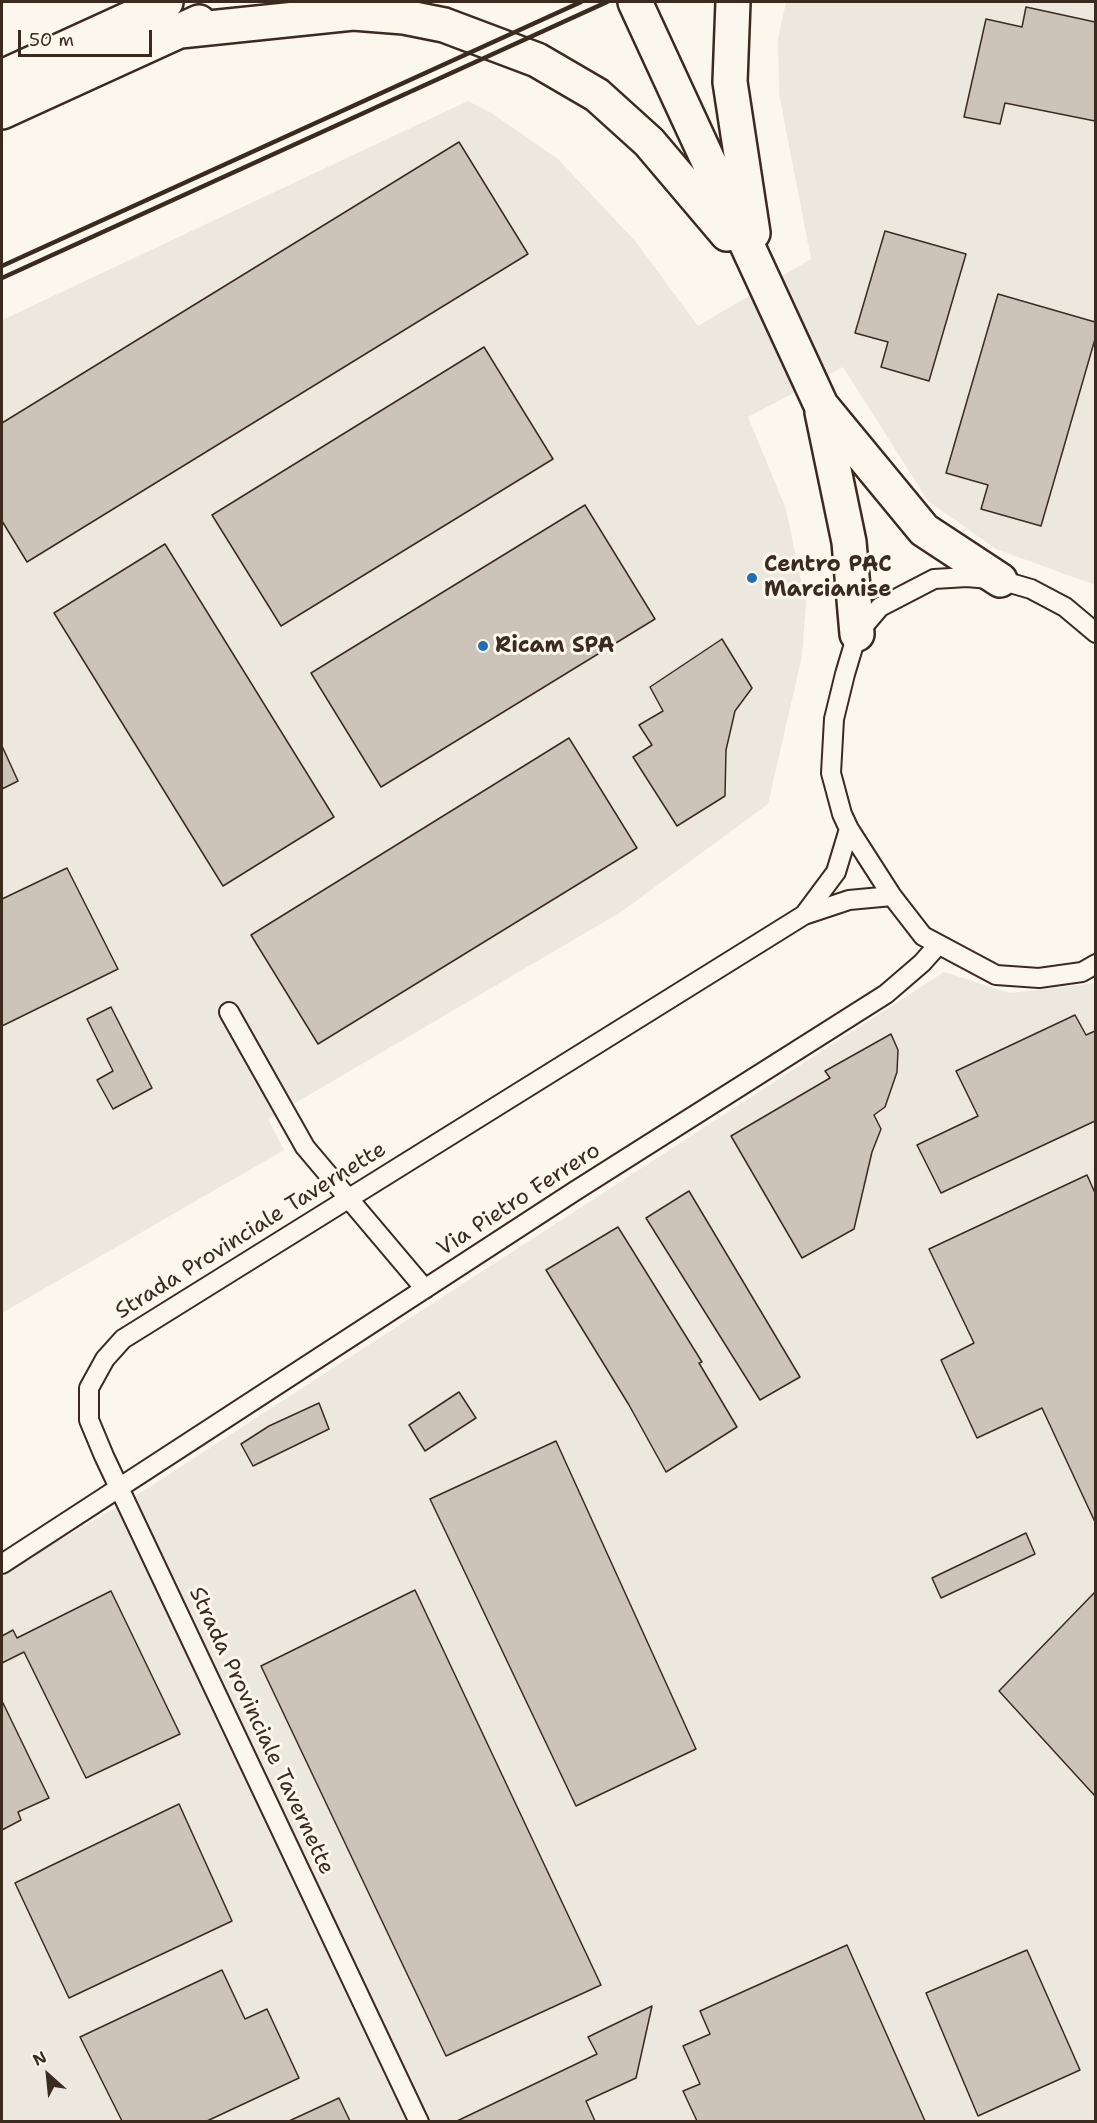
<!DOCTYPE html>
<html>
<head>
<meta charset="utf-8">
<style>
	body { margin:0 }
	#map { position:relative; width:1097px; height:2123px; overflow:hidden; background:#fbf7ec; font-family:"Shantell Sans",sans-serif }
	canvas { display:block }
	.frame { position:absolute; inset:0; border:3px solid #3b2a1e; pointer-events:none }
	.north { position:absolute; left:18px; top:2045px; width:60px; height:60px; -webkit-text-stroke:4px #fbf7ec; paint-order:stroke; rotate:333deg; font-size:16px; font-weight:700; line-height:24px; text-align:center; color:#3b2a1e }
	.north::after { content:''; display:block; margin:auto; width:21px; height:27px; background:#3b2a1e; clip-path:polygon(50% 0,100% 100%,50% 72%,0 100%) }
	.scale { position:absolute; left:18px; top:30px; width:134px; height:27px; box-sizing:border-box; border:3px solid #3b2a1e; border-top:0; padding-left:8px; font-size:18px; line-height:21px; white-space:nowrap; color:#3b2a1e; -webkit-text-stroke:4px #fbf7ec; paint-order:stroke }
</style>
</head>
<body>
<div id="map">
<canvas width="1097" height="2123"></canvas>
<div class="frame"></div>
<div class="north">N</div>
<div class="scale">50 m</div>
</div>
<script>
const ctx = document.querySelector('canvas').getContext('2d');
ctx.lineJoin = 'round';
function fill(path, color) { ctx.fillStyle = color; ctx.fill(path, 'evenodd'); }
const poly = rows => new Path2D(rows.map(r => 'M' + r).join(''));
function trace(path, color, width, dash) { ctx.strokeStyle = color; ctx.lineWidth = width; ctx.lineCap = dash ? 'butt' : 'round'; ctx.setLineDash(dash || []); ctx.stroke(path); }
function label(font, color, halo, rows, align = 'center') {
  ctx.font = font + ' "Shantell Sans",sans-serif'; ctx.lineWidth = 6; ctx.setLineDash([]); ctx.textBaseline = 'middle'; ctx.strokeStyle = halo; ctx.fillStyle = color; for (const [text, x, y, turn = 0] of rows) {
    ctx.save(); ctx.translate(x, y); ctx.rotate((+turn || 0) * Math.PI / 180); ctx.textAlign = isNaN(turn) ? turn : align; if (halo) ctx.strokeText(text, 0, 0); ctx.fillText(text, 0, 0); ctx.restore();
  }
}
fill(poly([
	[786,2,1095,2,1095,585,996,549,928,501,843,367,748,417,786,509,806,604,802,656,768,804,621,912,268,1119,284,1150,2,1313,2,320,468,101,490,112,558,159,636,242,698,326,811,259,779,94,778,38],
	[944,972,1010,993,1095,983,1095,2121,2,2121,2,1573,131,1499]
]), '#ede8dd');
const building = poly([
	[1026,7,1095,22,1095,121,1005,103,1000,124,964,117,986,19,1022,27,1026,7],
	[459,142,528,254,27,562,2,521,2,423,459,142],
	[885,231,966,254,929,381,881,367,888,342,855,333,885,231],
	[998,294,1095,322,1095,339,1041,526,981,509,988,485,946,473,998,294],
	[484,347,553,459,281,626,212,515,484,347],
	[585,505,655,619,381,787,311,673,585,505],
	[165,544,334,817,223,886,54,613,165,544],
	[722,639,752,688,735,711,726,750,725,796,677,826,633,757,652,745,639,725,663,711,650,687,722,639],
	[569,738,637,848,318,1044,251,935,569,738],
	[2,746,18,781,2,789,2,746],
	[67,868,118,969,2,1026,2,899,67,868],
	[111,1007,152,1088,113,1109,97,1080,113,1071,87,1019,111,1007],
	[1075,1015,1086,1035,1095,1031,1095,1121,941,1193,917,1145,978,1116,956,1071,1075,1015],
	[891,1034,898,1050,897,1072,885,1107,874,1115,881,1129,872,1152,854,1229,802,1258,731,1136,830,1078,825,1071,891,1034],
	[1087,1175,1095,1193,1095,1522,1042,1408,977,1438,941,1360,974,1343,929,1249,1087,1175],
	[689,1191,800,1377,760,1400,646,1218,689,1191],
	[618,1227,702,1362,699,1363,737,1427,666,1472,629,1405,546,1270,618,1227],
	[459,1392,476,1418,425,1451,409,1425,459,1392],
	[319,1403,329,1429,253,1466,241,1444,269,1426,319,1403],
	[556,1441,696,1749,576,1806,430,1499,556,1441],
	[1026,1533,1035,1554,941,1598,932,1578,1026,1533],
	[415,1590,601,1985,446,2056,261,1666,415,1590],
	[111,1591,180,1734,86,1778,24,1652,2,1663,2,1636,13,1630,17,1638,111,1591],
	[1095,1592,1095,1796,999,1691,1095,1592],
	[2,1701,49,1798,18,1812,21,1820,2,1830,2,1701],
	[179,1804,232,1921,69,1998,15,1883,179,1804],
	[847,1945,925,2121,697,2121,683,2091,700,2084,683,2046,710,2034,700,2011,847,1945],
	[1027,1950,1080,2070,978,2116,926,1993,1027,1950],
	[222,1970,245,2019,267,2009,299,2078,207,2121,122,2121,80,2037,222,1970],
	[652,2006,636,2078,586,2101,595,2121,457,2121,597,2054,588,2037,652,2006],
	[339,2098,350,2121,289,2121,339,2098]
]);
fill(building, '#ccc4b9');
trace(building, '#3b2a1e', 1.5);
const street = poly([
	[1096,633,1065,607,1031,589,1000,580,967,577,934,579,880,607,857,634,845,674,834,719,831,773,842,814,849,829,892,896,923,936,996,975,1039,978,1082,972,1096,964],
	[804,915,836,872,849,829],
	[229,1012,305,1147,425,1289],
	[2,1564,575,1191,886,994,922,963,938,945],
	[419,2122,104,1456,89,1420,89,1388,105,1359,123,1339,804,915,849,900,892,896]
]);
const highway = poly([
	[635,2,821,405,924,530,1000,580],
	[733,2,730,82,753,233],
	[180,31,353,13,404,17,444,25,537,60,597,95,649,142,727,234],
	[2,77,166,2],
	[2,112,199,22],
	[822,412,849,542,857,634]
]);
trace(street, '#3b2a1e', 22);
trace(highway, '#3b2a1e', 38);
trace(street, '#fbf7ec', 18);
trace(highway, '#fbf7ec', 33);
trace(poly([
	[2,266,581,2],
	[2,278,607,2]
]), '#3b2a1e', 4.5);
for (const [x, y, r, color] of [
	[752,578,6,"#1f6fb2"],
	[483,646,6,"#1f6fb2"]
]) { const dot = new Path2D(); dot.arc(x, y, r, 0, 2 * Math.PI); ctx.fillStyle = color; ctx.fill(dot); trace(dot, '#fbf7ec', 2); }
label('bold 22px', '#3b2a1e', '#fbf7ec', [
	["Centro PAC",764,565],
	["Marcianise",764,590],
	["Ricam SPA",495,646]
], 'left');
label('22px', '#3b2a1e', '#fbf7ec', [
	["Via Pietro Ferrero",519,1200,-33],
	["Strada Provinciale Tavernette",251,1231,-32],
	["Strada Provinciale Tavernette",261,1731,65]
]);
</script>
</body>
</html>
